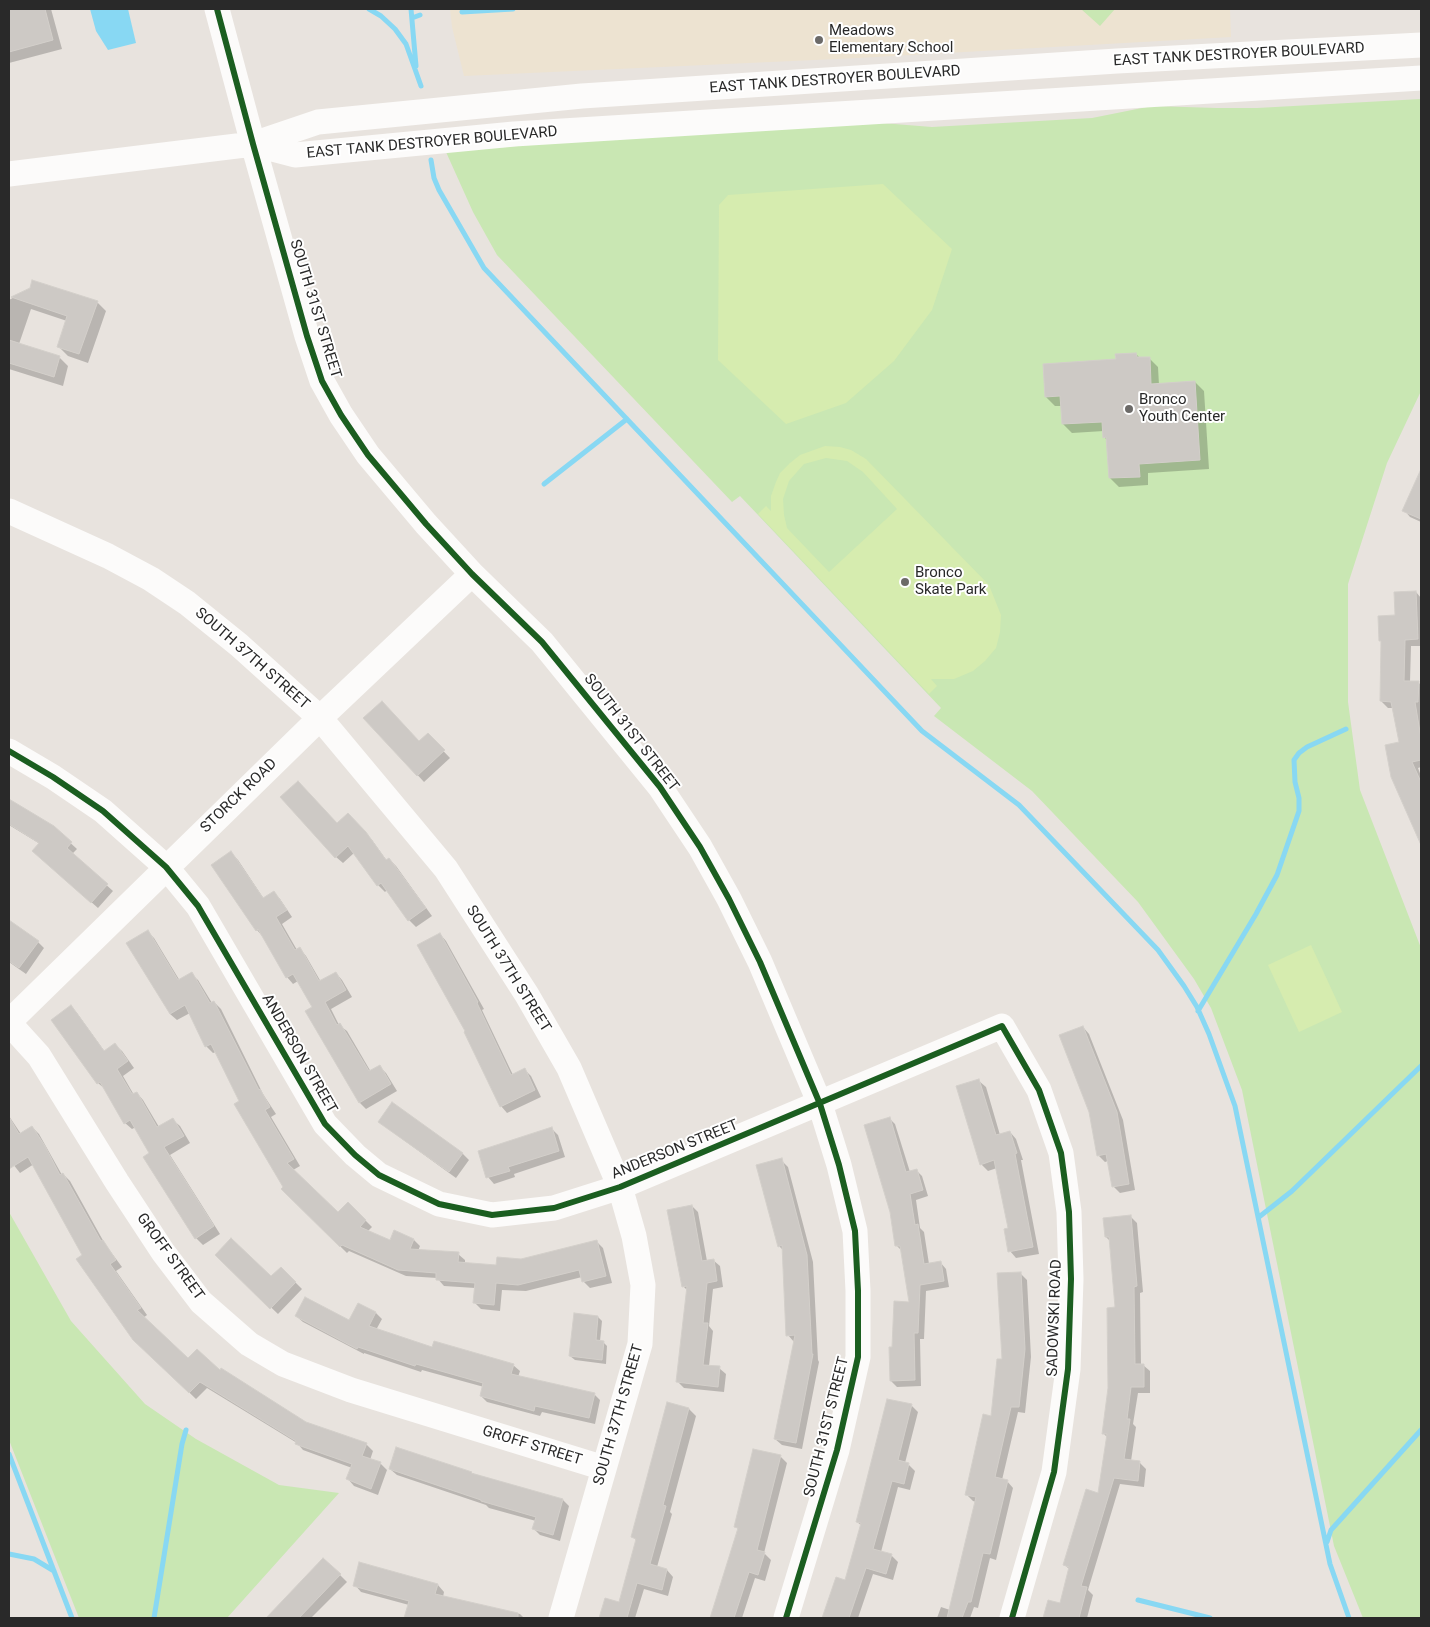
<!DOCTYPE html>
<html>
<head>
<meta charset="utf-8">
<style>
	body { margin:0 }
	#map { position:relative; width:1430px; height:1627px; overflow:hidden; background:#e8e3de; font-family:Roboto,sans-serif }
	canvas { display:block }
	.frame { position:absolute; inset:0; border:10px solid #292929; pointer-events:none }
</style>
</head>
<body>
<div id="map">
<canvas width="1430" height="1627"></canvas>
<div class="frame"></div>
</div>
<script>
const ctx = document.querySelector('canvas').getContext('2d');
ctx.lineJoin = 'round';
function fill(path, color) { ctx.fillStyle = color; ctx.fill(path, 'evenodd'); }
const poly = rows => new Path2D(rows.map(r => 'M' + r).join(''));
function trace(path, color, width, dash) { ctx.strokeStyle = color; ctx.lineWidth = width; ctx.lineCap = dash ? 'butt' : 'round'; ctx.setLineDash(dash || []); ctx.stroke(path); }
function label(font, color, halo, rows, align = 'center') {
  ctx.font = font + ' Roboto,sans-serif'; ctx.lineWidth = 4; ctx.setLineDash([]); ctx.textBaseline = 'middle'; ctx.strokeStyle = halo; ctx.fillStyle = color; for (const [text, x, y, turn = 0] of rows) {
    ctx.save(); ctx.translate(x, y); ctx.rotate((+turn || 0) * Math.PI / 180); ctx.textAlign = isNaN(turn) ? turn : align; if (halo) ctx.strokeText(text, 0, 0); ctx.fillText(text, 0, 0); ctx.restore();
  }
}
fill(poly([
	[450,9,1230,9,1231,37,858,58,464,76,452,27]
]), '#ede3d1');
fill(poly([
	[1081,9,1115,9,1100,26],
	[1421,99,1421,391,1387,463,1348,584,1348,702,1360,790,1421,948,1421,1618,1363,1618,1334,1546,1242,1090,1211,1008,1194,979,1138,902,1032,791,934,716,941,708,740,496,732,502,497,255,473,212,446,152,602,139,869,122,932,127,1092,118,1152,106,1217,108,1257,108],
	[9,1212,71,1321,145,1404,196,1439,279,1485,339,1493,227,1618,79,1618,9,1440]
]), '#c9e7b3');
fill(poly([
	[883,184,952,249,932,310,894,361,846,403,786,424,718,360,719,205,728,195],
	[825,446,840,447,851,450,866,459,989,585,1001,615,1000,632,996,648,985,661,973,671,954,679,931,679,937,686,929,694,758,514,766,506,771,511,771,496,776,482,780,473,790,463,800,455],
	[826,458,847,461,863,472,897,509,829,572,787,528,784,515,783,499,789,481,804,464],
	[1311,945,1342,1012,1299,1032,1268,965]
]), '#d6ecaf');
fill(poly([
	[90,9,128,9,136,43,108,50,96,31]
]), '#88d8f3');
fill(poly([
	[9,9,51,9,62,49,9,63],
	[31,288,97,302,106,311,88,363,68,356,58,346,67,321,31,309,19,344,59,357,68,366,63,386,9,369,9,300],
	[1136,354,1140,358,1149,358,1158,367,1159,385,1195,382,1204,391,1209,469,1148,473,1148,485,1119,487,1110,478,1108,441,1104,437,1104,431,1072,433,1063,424,1062,406,1055,406,1046,397,1117,360],
	[1421,471,1421,522,1410,517,1404,510],
	[1416,592,1421,598,1421,646,1411,646,1410,682,1418,682,1421,685,1421,767,1418,768,1421,776,1421,832,1394,708,1388,708,1381,701,1397,616],
	[365,718,419,743,428,735,450,758,424,782],
	[9,800,53,827,77,849,72,854,113,891,98,908,40,857,40,844,9,825],
	[354,821,372,840,387,861,389,859,396,866,432,916,416,927,409,920,387,890,385,892,378,885,354,853,343,863,336,857,337,824],
	[231,853,238,860,264,899,274,893,280,899,292,917,282,924,297,950,300,949,306,956,321,982,336,973,342,980,352,997,331,1009,339,1025,347,1031,371,1072,380,1067,386,1073,397,1091,366,1109,360,1103,313,1007,298,981,293,984,287,977,263,937,257,930],
	[9,921,38,942,44,948,26,974,9,962],
	[148,932,154,938,180,981,191,974,198,980,212,1003,214,1002,221,1009,263,1094,276,1114,271,1117,300,1166,293,1170,338,1214,348,1203,372,1227,368,1231,390,1241,414,1240,420,1246,418,1251,458,1254,465,1260,465,1264,497,1266,596,1241,603,1248,612,1283,590,1288,583,1281,582,1277,526,1291,502,1290,500,1311,481,1309,474,1302,475,1288,444,1286,437,1278,406,1276,349,1251,347,1253,282,1189,284,1187,216,1052,213,1053,206,1046,190,1013,177,1020,170,1014],
	[440,934,446,941,484,1009,482,1010,513,1075,524,1069,531,1076,541,1097,507,1113,501,1106],
	[71,1007,77,1013,105,1052,115,1045,122,1051,134,1068,123,1076,134,1095,137,1093,143,1100,159,1127,173,1120,180,1126,190,1143,170,1155,220,1234,203,1245,196,1238,136,1127,132,1129,125,1123,105,1089,98,1083],
	[1083,1027,1089,1034,1123,1120,1135,1190,1120,1193,1113,1186,1108,1161,1105,1162,1098,1155],
	[979,1081,986,1087,1000,1135,1010,1132,1016,1139,1023,1160,1021,1160,1039,1254,1016,1258,1010,1251,1009,1229,997,1168,988,1171,981,1164],
	[393,1104,463,1154,469,1160,456,1178,387,1128,380,1122],
	[9,1116,21,1134,32,1127,39,1134,62,1175,63,1174,70,1181,105,1244,122,1267,116,1271,147,1315,143,1318,188,1360,220,1372,306,1423,366,1444,373,1451,370,1460,380,1463,387,1470,378,1495,354,1486,348,1479,352,1468,303,1450,297,1443,207,1388,196,1399,134,1339,83,1255,34,1164,20,1173,9,1159],
	[889,1118,895,1124,910,1172,916,1170,922,1176,928,1196,916,1200,920,1228,924,1232,929,1264,940,1262,946,1269,949,1287,926,1291,924,1339,920,1339,921,1386,897,1387,891,1381,894,1348,911,1303,903,1252,897,1246],
	[551,1128,558,1135,565,1157,514,1174,515,1177,494,1184,488,1177],
	[781,1160,788,1167,813,1262,818,1360,819,1362,802,1449,782,1445,775,1439,794,1342,788,1335,784,1251,779,1246],
	[692,1206,698,1212,707,1261,713,1260,720,1266,723,1287,713,1289,709,1326,713,1331,709,1366,719,1368,726,1374,724,1392,684,1388,678,1382,688,1291,683,1286],
	[1130,1216,1137,1223,1143,1292,1140,1293,1141,1365,1143,1365,1150,1371,1150,1393,1138,1393,1133,1424,1136,1427,1131,1461,1140,1463,1146,1469,1144,1487,1120,1484,1088,1590,1093,1595,1087,1618,1044,1618,1049,1602,1060,1604,1070,1570,1064,1564,1099,1494,1108,1438,1103,1433,1109,1388,1117,1309,1110,1241,1106,1237],
	[216,1255,271,1278,281,1268,302,1289,278,1314],
	[1020,1273,1027,1280,1031,1357,1025,1413,1018,1412,1002,1480,1007,1481,1013,1488,996,1560,990,1558,978,1608,974,1607,970,1618,937,1618,941,1607,950,1610,976,1502,973,1501,967,1495,992,1417],
	[359,1304,376,1313,382,1319,376,1330,433,1348,513,1365,520,1371,518,1377,594,1394,600,1400,595,1424,542,1412,540,1416,487,1402,481,1396,484,1387,422,1370,421,1372,364,1353,364,1354,303,1322,296,1316,349,1321],
	[598,1317,602,1321,600,1341,603,1342,607,1346,606,1364,575,1360,570,1356],
	[668,1403,689,1409,696,1416,670,1512,672,1514,657,1567,667,1570,673,1577,668,1596,644,1589,635,1618,600,1618,606,1599,620,1604,637,1541,633,1537],
	[911,1405,918,1412,905,1463,908,1464,915,1471,910,1490,898,1487,881,1552,891,1555,898,1562,893,1580,873,1574,858,1618,824,1618,837,1579,846,1582,862,1526,857,1522],
	[780,1456,787,1463,764,1553,771,1560,765,1581,755,1578,742,1618,711,1618,739,1530,735,1526],
	[390,1469,471,1473,563,1500,569,1506,560,1541,540,1535,534,1529,536,1521,489,1508,486,1505,397,1475],
	[324,1559,347,1582,311,1618,276,1618,272,1614],
	[355,1585,438,1585,444,1592,443,1597,520,1614,524,1618,407,1618,406,1616,409,1605,361,1592]
]), '#0003');
trace(poly([
	[369,9,381,16,395,29,406,44,421,86],
	[411,9,416,66],
	[462,12,513,9],
	[412,18,420,15],
	[431,160,434,178,439,190,484,268,922,731,1019,805,1158,950,1184,986,1197,1007,1209,1034,1235,1106,1330,1564,1349,1618],
	[544,484,627,419],
	[1198,1011,1256,914,1277,875,1299,811,1299,798,1295,782,1294,760,1299,753,1307,747,1346,729],
	[1259,1217,1292,1191,1421,1066],
	[9,1454,72,1618],
	[1327,1542,1331,1530,1421,1430],
	[9,1554,34,1559,54,1571],
	[1138,1600,1210,1618],
	[154,1618,182,1444,186,1430]
]), '#88d8f3', 5);
const building = poly([
	[9,9,45,9,53,40,9,52,9,9],
	[32,280,98,301,79,354,57,347,67,316,11,297,30,288,32,280],
	[9,340,60,356,54,377,9,363,9,340],
	[1136,353,1137,357,1150,357,1151,384,1195,381,1200,460,1139,464,1140,477,1109,478,1106,437,1103,438,1102,422,1062,424,1060,396,1045,397,1043,364,1116,359,1115,354,1136,353],
	[1421,469,1421,519,1402,511,1421,469],
	[1416,591,1418,639,1405,640,1404,681,1419,681,1418,702,1415,702,1421,738,1421,760,1412,762,1421,782,1421,845,1391,777,1385,745,1399,742,1391,702,1380,701,1381,641,1379,641,1378,616,1395,615,1394,592,1416,591],
	[382,701,419,741,428,733,445,750,417,776,363,718,382,701],
	[298,781,337,823,348,813,366,832,386,860,389,858,426,908,408,921,381,883,377,886,348,846,335,858,280,797,298,781],
	[9,799,54,826,72,842,67,848,108,884,91,903,32,851,39,843,9,824,9,799],
	[231,851,263,898,274,891,287,910,276,917,295,950,300,947,319,981,336,972,346,990,325,1002,337,1025,340,1023,369,1071,380,1065,391,1084,359,1103,305,1011,312,1007,293,974,286,978,258,929,256,931,211,865,231,851],
	[9,920,39,941,19,968,9,961,9,920],
	[148,930,178,980,192,972,210,1003,214,1001,259,1090,260,1089,270,1107,265,1110,294,1159,287,1163,338,1212,348,1202,366,1220,360,1227,390,1240,394,1230,414,1239,410,1249,459,1252,458,1262,496,1265,497,1257,521,1259,597,1240,606,1276,582,1282,579,1270,518,1285,496,1283,494,1305,473,1303,475,1283,436,1280,436,1273,398,1270,342,1245,340,1247,281,1189,283,1187,234,1104,239,1101,211,1044,205,1047,185,1005,170,1014,126,943,148,930],
	[440,933,478,1002,477,1003,511,1075,525,1068,535,1090,500,1107,464,1032,465,1031,417,945,440,933],
	[71,1005,104,1051,115,1043,128,1061,117,1069,132,1094,137,1092,157,1127,173,1118,184,1136,164,1147,214,1226,195,1239,143,1157,149,1153,130,1120,124,1124,100,1082,97,1084,51,1020,71,1005],
	[1083,1026,1117,1112,1129,1184,1112,1187,1106,1154,1097,1156,1089,1112,1059,1035,1083,1026],
	[979,1079,996,1135,1010,1131,1017,1153,1015,1154,1033,1247,1008,1252,1004,1229,1008,1228,994,1160,980,1165,956,1086,979,1079],
	[392,1102,463,1153,449,1172,378,1122,392,1102],
	[9,1117,19,1134,32,1126,45,1146,60,1175,63,1173,101,1241,103,1240,116,1260,110,1264,141,1308,137,1310,188,1358,197,1349,220,1370,221,1368,306,1422,367,1443,362,1456,381,1462,371,1489,346,1479,352,1464,295,1444,296,1441,200,1382,189,1393,133,1340,76,1259,82,1255,28,1157,9,1169,9,1117],
	[890,1117,906,1172,917,1169,923,1190,910,1194,915,1225,918,1224,924,1264,941,1261,944,1281,920,1285,918,1333,914,1333,915,1380,890,1381,889,1347,892,1347,894,1301,909,1302,900,1246,895,1246,890,1212,864,1125,890,1117],
	[552,1127,559,1151,508,1167,510,1171,486,1178,478,1151,552,1127],
	[782,1158,807,1255,812,1354,813,1354,796,1443,774,1439,795,1335,786,1336,782,1245,778,1247,756,1165,782,1158],
	[692,1205,702,1261,714,1259,717,1281,707,1283,703,1323,708,1323,703,1365,720,1366,718,1387,676,1382,687,1286,682,1287,667,1210,692,1205],
	[1131,1215,1137,1286,1134,1287,1135,1364,1144,1364,1144,1387,1131,1387,1127,1419,1130,1419,1124,1459,1140,1461,1138,1481,1114,1478,1081,1586,1087,1587,1079,1618,1043,1618,1048,1600,1060,1603,1069,1567,1063,1565,1086,1489,1098,1493,1107,1434,1102,1434,1108,1388,1107,1308,1115,1307,1109,1237,1105,1237,1103,1218,1131,1215],
	[231,1238,271,1276,281,1267,296,1282,270,1309,215,1255,231,1238],
	[1021,1272,1025,1349,1019,1407,1011,1407,995,1477,1008,1480,990,1554,983,1553,971,1602,968,1602,962,1618,947,1618,976,1497,965,1495,983,1414,991,1416,997,1359,1002,1359,997,1273,1021,1272],
	[305,1297,349,1320,358,1303,376,1312,369,1326,432,1347,434,1341,514,1364,511,1374,595,1393,589,1418,535,1406,534,1411,480,1396,483,1383,416,1364,415,1366,358,1347,357,1349,295,1316,305,1297],
	[574,1313,598,1316,596,1340,604,1341,602,1360,569,1356,574,1313],
	[887,1399,912,1404,898,1460,909,1463,904,1484,892,1481,873,1549,892,1554,886,1574,866,1568,849,1618,822,1618,836,1577,845,1580,861,1523,856,1522,887,1399],
	[667,1402,689,1408,663,1505,666,1506,650,1564,667,1569,662,1590,637,1583,627,1618,599,1618,605,1598,619,1602,636,1539,631,1537,667,1402],
	[396,1447,472,1472,471,1473,563,1499,553,1535,532,1529,536,1517,481,1501,481,1500,389,1469,396,1447],
	[753,1449,781,1455,757,1550,765,1552,758,1575,749,1572,734,1618,710,1618,738,1528,734,1527,753,1449],
	[323,1558,341,1574,299,1618,266,1618,323,1558],
	[359,1562,438,1584,435,1594,518,1613,518,1618,404,1618,409,1601,353,1586,359,1562]
]);
fill(building, '#cdc9c5');
trace(building, '#d3cfca', 1);
trace(poly([
	[217,9,253,144,307,336,322,381,341,415,368,455,426,524,472,574,542,642,660,787,700,847,729,899,760,962,820,1104,839,1165,855,1231,858,1291,858,1357,837,1450,786,1618],
	[253,144,295,155,514,134,1421,78],
	[9,174,253,144,318,122,582,96,1117,61,1421,45],
	[9,511,108,556,151,579,187,603,239,645,320,718,446,869,527,995,569,1068,620,1187,634,1236,643,1285,640,1344,561,1618],
	[9,751,53,777,103,811,166,867,198,906,325,1124,355,1155,379,1175,439,1204,492,1215,554,1208,620,1187,1002,1026,1039,1090,1061,1153,1069,1212,1071,1279,1068,1369,1054,1472,1012,1618],
	[9,1022,320,718,472,574],
	[9,1023,39,1056,117,1182,163,1252,201,1302,249,1344,283,1364,351,1390,604,1468]
]), '#fcfbfa', 25);
trace(poly([
	[217,9,253,144,307,336,322,381,341,415,368,455,426,524,472,574,542,642,660,787,700,847,729,899,760,962,820,1104,839,1165,855,1231,858,1291,858,1357,837,1450,786,1618],
	[9,751,53,777,103,811,166,867,198,906,325,1124,355,1155,379,1175,439,1204,492,1215,554,1208,620,1187,1002,1026,1039,1090,1061,1153,1069,1212,1071,1279,1068,1369,1054,1472,1012,1618]
]), '#1b5e20', 6);
for (const [x, y, r, color] of [
	[819,40,5,"#6c6a68"],
	[1129,409,5,"#6c6a68"],
	[905,582,5,"#6c6a68"]
]) { const dot = new Path2D(); dot.arc(x, y, r, 0, 2 * Math.PI); ctx.fillStyle = color; ctx.fill(dot); trace(dot, '#fff', 2); }
label('15px', '#292929', '#fff', [
	["Meadows",829,31],
	["Elementary School",829,48],
	["Bronco",1139,400],
	["Youth Center",1139,417],
	["Bronco",915,573],
	["Skate Park",915,590]
], 'left');
label('15px', '#292929', '#fff', [
	["EAST TANK DESTROYER BOULEVARD",1239,55,-3],
	["EAST TANK DESTROYER BOULEVARD",835,80,-4],
	["EAST TANK DESTROYER BOULEVARD",432,143,-5],
	["SOUTH 31ST STREET",315,309,73],
	["SOUTH 37TH STREET",252,659,41],
	["SOUTH 31ST STREET",631,733,52],
	["STORCK ROAD",239,796,-44],
	["SOUTH 37TH STREET",508,969,58],
	["ANDERSON STREET",299,1054,60],
	["ANDERSON STREET",675,1150,-22],
	["GROFF STREET",170,1257,54],
	["SADOWSKI ROAD",1055,1318,-88],
	["SOUTH 37TH STREET",619,1415,-74],
	["SOUTH 31ST STREET",827,1427,-76],
	["GROFF STREET",532,1446,17]
]);
</script>
</body>
</html>
